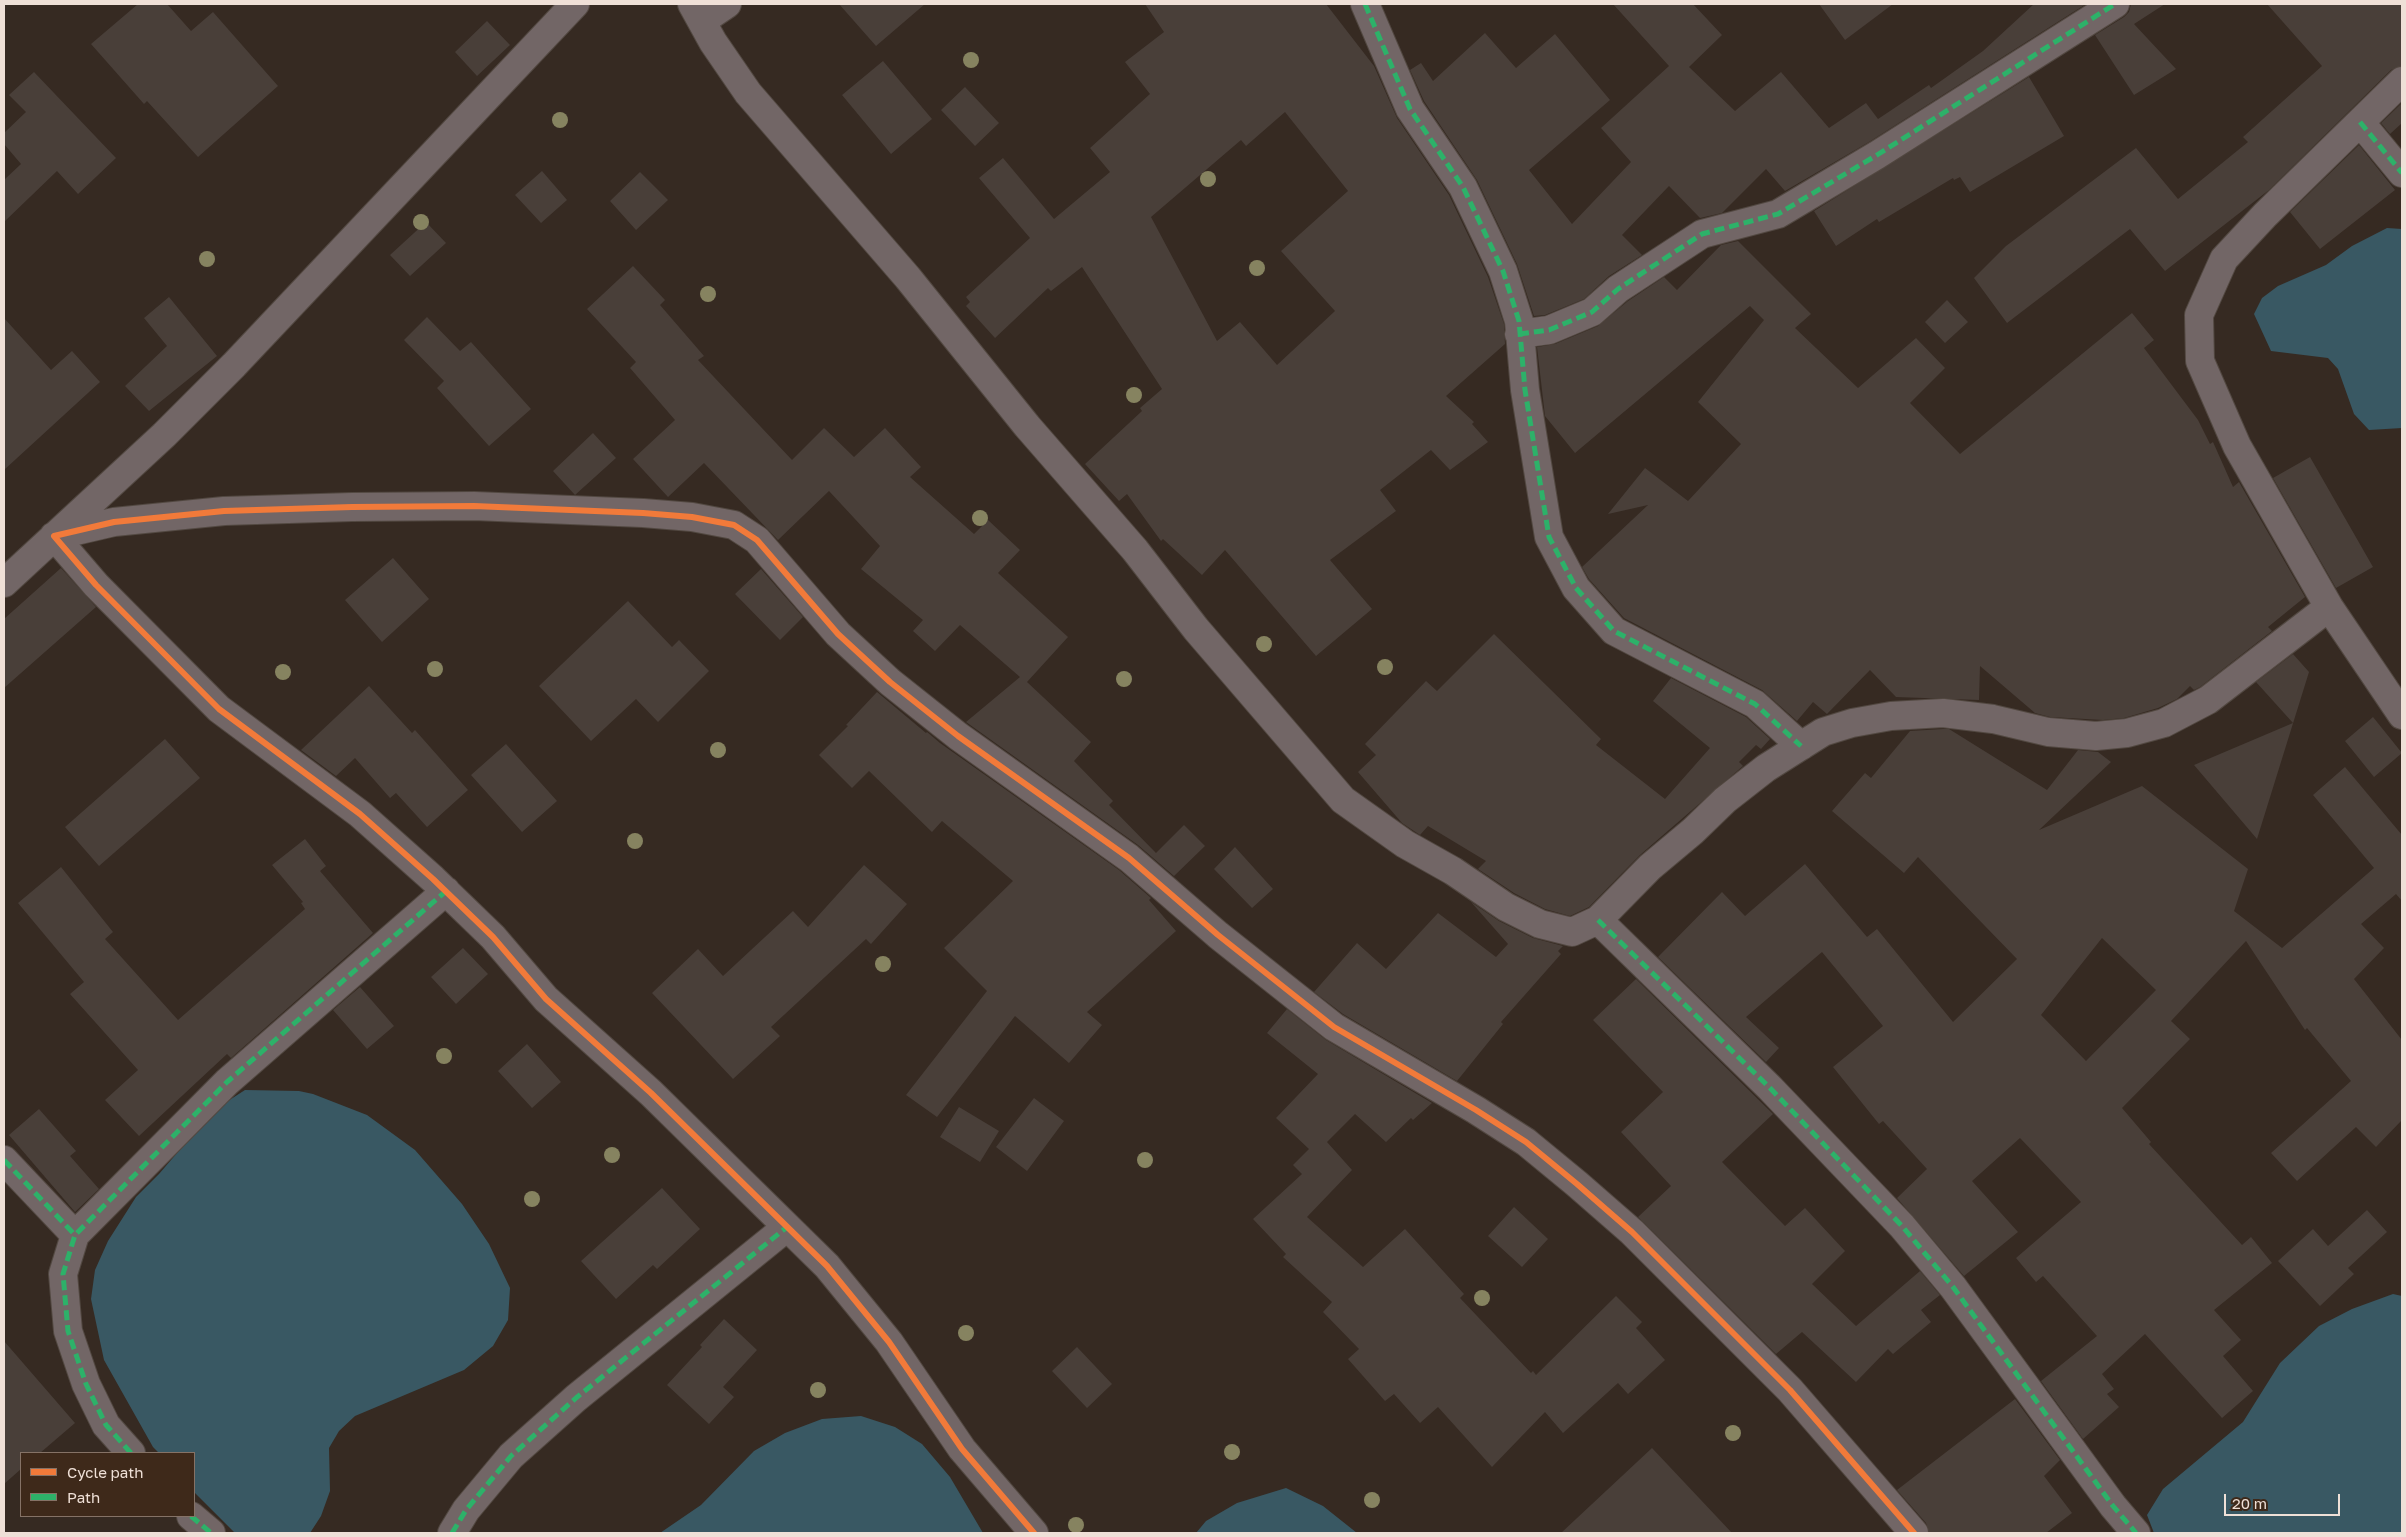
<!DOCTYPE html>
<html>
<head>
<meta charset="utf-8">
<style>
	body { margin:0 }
	#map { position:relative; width:2406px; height:1537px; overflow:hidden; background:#362a22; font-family:"Golos Text",sans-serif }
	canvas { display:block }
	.frame { position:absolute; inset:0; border:5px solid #efe0d7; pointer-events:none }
	.legend { position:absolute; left:20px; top:1452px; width:175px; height:65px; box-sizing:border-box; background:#3e291a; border:1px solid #857266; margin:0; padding:6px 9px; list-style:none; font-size:15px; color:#efe0d7 }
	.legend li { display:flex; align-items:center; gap:10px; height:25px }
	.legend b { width:25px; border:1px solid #857266 }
	.scale { position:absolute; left:2224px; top:1494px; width:116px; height:22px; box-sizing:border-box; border:2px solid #efe0d7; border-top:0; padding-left:6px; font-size:15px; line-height:18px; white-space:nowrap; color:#efe0d7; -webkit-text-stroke:4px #3e291a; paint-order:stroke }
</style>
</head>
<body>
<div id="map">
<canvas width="2406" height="1537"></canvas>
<div class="frame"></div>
<ul class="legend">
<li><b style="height:6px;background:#f17a3a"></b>Cycle path</li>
<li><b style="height:6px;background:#2db169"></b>Path</li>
</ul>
<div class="scale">20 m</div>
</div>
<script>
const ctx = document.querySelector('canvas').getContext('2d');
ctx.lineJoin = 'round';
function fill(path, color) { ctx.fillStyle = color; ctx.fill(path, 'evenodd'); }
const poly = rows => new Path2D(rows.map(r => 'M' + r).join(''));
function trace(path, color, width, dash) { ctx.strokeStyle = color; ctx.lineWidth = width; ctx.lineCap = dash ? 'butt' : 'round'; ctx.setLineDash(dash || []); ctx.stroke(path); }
fill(poly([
	[2387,228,2402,229,2402,428,2369,430,2354,414,2338,369,2328,358,2271,351,2254,314,2262,298,2278,286,2326,265,2352,246],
	[245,1090,299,1091,313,1094,367,1115,415,1150,462,1204,489,1244,510,1288,508,1320,493,1346,464,1370,355,1416,339,1431,329,1448,330,1491,321,1516,310,1533,235,1533,194,1492,194,1453,159,1453,153,1447,104,1360,91,1299,95,1270,108,1241,136,1197,159,1174,214,1110],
	[2393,1294,2402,1296,2402,1533,2154,1533,2147,1515,2163,1489,2243,1422,2280,1363,2319,1326,2352,1309],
	[861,1416,895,1427,922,1444,950,1477,983,1533,660,1533,701,1505,754,1451,785,1433,822,1419],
	[1286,1488,1323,1506,1357,1533,1196,1533,1206,1521,1237,1503]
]), '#395863');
fill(poly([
	[138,4,167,4,191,31,213,12,278,86,198,157,147,101,144,104,91,44],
	[839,4,925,4,876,46],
	[1145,4,1326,4,1374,66,1397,118,1449,195,1488,277,1504,324,1505,344,1446,396,1474,422,1472,424,1488,442,1450,470,1431,450,1380,490,1396,511,1330,560,1372,609,1316,656,1225,550,1202,575,1163,539,1161,541,1127,494,1119,501,1085,464,1142,411,1140,408,1162,389,1082,267,1051,291,1048,288,995,338,966,306,970,302,966,297,1030,238,979,178,1003,158,1054,219,1110,172,1090,148,1150,94,1125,62,1164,32],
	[1285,112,1348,191,1281,251,1335,311,1277,365,1240,322,1217,341,1151,217,1241,140,1246,146],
	[1613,4,1693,4,1722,35,1689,67,1735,111,1781,72,1829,128,1866,103,1878,119,1929,85,1931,88,1983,51,2034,4,2086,4,1869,142,1785,191,1766,169,1722,213,1700,218,1669,186,1622,235,1642,255,1609,276,1584,299,1545,315,1534,316,1517,264,1477,180,1424,101,1410,70,1421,63,1433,81,1485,33,1516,68,1555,34,1610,100,1529,170,1572,224,1631,162,1601,128,1669,66],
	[1819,4,1893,4,1845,40],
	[2131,4,2165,4,2134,24,2176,69,2134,95,2095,35,2124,17,2129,12],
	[2267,4,2402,4,2402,66,2391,70,2269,190,2165,271,2130,229,2007,323,1974,278,2006,246,2136,148,2178,199,2248,142,2243,137,2322,66],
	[487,21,510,45,477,76,455,52],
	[883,61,932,119,891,154,842,95],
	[34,72,116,158,78,194,57,171,4,222,4,180,21,164,4,144,4,133,26,112,9,95],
	[2029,77,2064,136,1970,192,1960,177,1954,180,1953,178,1879,222,1877,219,1836,246,1814,211],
	[965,87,999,123,975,146,941,110],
	[2402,103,2402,123,2390,134,2381,123],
	[2359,145,2395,190,2320,249,2290,212],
	[542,171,567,200,541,223,515,195],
	[640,172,668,200,636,230,610,201],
	[426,222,446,243,410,276,390,255],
	[1738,241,1811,314,1795,328,1858,388,1916,338,1945,368,1910,403,1960,454,2132,313,2154,340,2144,348,2198,420,2210,444,2213,442,2233,487,2239,482,2305,597,2268,627,2272,631,2200,687,2194,690,2190,686,2177,699,2158,708,2124,718,2103,720,2050,717,2035,713,1980,666,1979,700,1896,697,1870,670,1827,714,1813,702,1797,721,1762,690,1624,618,1589,579,1582,567,1648,505,1608,514,1645,468,1688,501,1741,444,1698,402,1764,320,1750,306,1575,453,1545,416,1537,347,1555,344,1598,326,1628,301,1664,277,1677,290,1721,245],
	[633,266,665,300,660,305,704,356,698,360,792,460,824,428,854,457,885,428,921,467,910,477,974,534,988,520,1020,550,998,573,1068,637,1027,682,1091,742,1074,761,1113,801,1109,805,1156,853,1184,825,1205,846,1174,876,1138,845,966,722,1020,677,960,625,935,651,913,631,923,620,861,569,880,546,829,491,778,540,704,463,668,497,633,459,675,420,630,368,636,362,587,309],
	[169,297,217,356,149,411,125,386,167,346,144,318],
	[1947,300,1968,322,1945,343,1925,322],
	[427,317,460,351,471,342,531,409,489,446,437,388,444,381,404,340],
	[4,318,51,370,72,351,100,382,4,470],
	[593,433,616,458,575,495,553,471],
	[2310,457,2373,567,2336,588,2273,478],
	[393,558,429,599,382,642,345,600],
	[61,568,96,607,4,688,4,619],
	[761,569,803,617,780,640,735,594],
	[628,601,672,647,679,640,709,671,658,722,636,699,591,741,539,686],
	[1494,634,1601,739,1596,745,1665,799,1710,748,1653,701,1671,678,1746,717,1770,739,1761,749,1756,745,1739,762,1743,766,1640,855,1589,907,1570,916,1545,909,1514,893,1478,869,1486,861,1428,826,1420,835,1402,823,1358,772,1376,755,1365,744,1426,681,1437,691],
	[2293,654,2309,672,2257,839,2194,765,2293,723,2256,682],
	[369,686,412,733,415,730,468,790,427,827,396,793,390,798,355,758,336,776,301,750],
	[877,692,926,733,927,732,940,743,1119,870,1151,898,1149,900,1176,931,1087,1012,1102,1025,1069,1063,1015,1016,937,1117,906,1095,987,991,944,948,1013,881,942,821,932,832,869,771,852,788,819,755,848,726,846,725],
	[2373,717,2402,753,2374,777,2345,741],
	[1943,729,1949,729,2047,790,2078,750,2098,752,2111,762,2039,830,2142,786,2248,869,2234,911,2282,948,2374,868,2313,795,2345,767,2402,835,2402,901,2396,894,2361,924,2384,948,2354,979,2402,1040,2402,1120,2376,1147,2356,1127,2297,1181,2271,1153,2351,1081,2307,1028,2305,1030,2246,941,2171,1021,2190,1039,2122,1108,2151,1142,2149,1144,2242,1245,2251,1237,2272,1263,2214,1310,2241,1340,2223,1356,2253,1391,2222,1418,2145,1334,2102,1374,2114,1389,2107,1394,2119,1407,2083,1439,2041,1381,2097,1336,2043,1276,2036,1282,2016,1258,2081,1202,2020,1138,1972,1181,2018,1232,1964,1276,1897,1198,1927,1169,1883,1121,1879,1124,1833,1067,1883,1026,1822,952,1746,1017,1779,1048,1766,1062,1658,957,1722,892,1745,916,1805,864,1867,937,1877,929,1953,1022,2017,959,1918,857,1904,873,1832,811,1865,773,1871,778,1910,731],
	[2102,938,2156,990,2086,1061,2041,1015],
	[165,739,200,778,99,866,65,827],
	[506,744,557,801,522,832,471,775],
	[305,839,326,866,320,871,373,933,231,1058,227,1054,139,1136,105,1100,138,1070,70,994,84,982,18,903,61,867,113,932,105,939,178,1020,305,909,301,903,303,902,272,865],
	[1235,847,1273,889,1252,908,1214,869],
	[864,865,907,904,871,944,866,939,771,1027,780,1036,733,1079,652,993,698,949,723,976,793,911,808,927],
	[1471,902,1499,921,1533,938,1563,946,1558,951,1561,954,1501,1022,1503,1024,1457,1081,1343,1014,1314,992,1357,943,1386,969,1438,913,1496,957,1508,944],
	[463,948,488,974,456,1004,431,977],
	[1636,979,1773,1114,1722,1162,1785,1226,1805,1208,1845,1251,1812,1284,1856,1326,1920,1271,1940,1295,1921,1310,1931,1322,1893,1354,1888,1349,1856,1382,1802,1332,1776,1354,1638,1217,1671,1186,1621,1132,1663,1092,1593,1020],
	[360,987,394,1026,367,1049,333,1010],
	[1287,1009,1326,1040,1432,1103,1413,1120,1411,1118,1386,1142,1355,1114,1327,1142,1352,1170,1307,1217,1363,1267,1405,1229,1464,1294,1460,1298,1531,1373,1533,1371,1536,1375,1616,1296,1642,1322,1636,1328,1665,1360,1628,1394,1618,1383,1563,1433,1545,1412,1492,1467,1438,1407,1420,1423,1394,1394,1385,1401,1348,1359,1359,1349,1323,1312,1332,1302,1283,1257,1286,1254,1253,1219,1302,1174,1293,1165,1309,1149,1276,1118,1318,1074,1267,1033],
	[527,1044,561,1082,532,1108,498,1071],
	[1034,1098,1064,1121,1027,1171,996,1147],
	[959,1107,999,1131,980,1162,940,1137],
	[39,1109,76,1151,70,1156,99,1189,75,1212,9,1135],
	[662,1188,700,1229,657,1269,653,1265,616,1299,581,1261],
	[1514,1207,1548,1239,1522,1267,1488,1236],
	[2367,1210,2387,1232,2348,1268,2354,1274,2320,1306,2278,1261,2313,1229,2328,1246],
	[724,1319,757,1350,723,1387,734,1397,709,1424,667,1385,702,1347,700,1345],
	[4,1341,75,1423,40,1453,21,1453,21,1469,4,1484],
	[1077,1347,1112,1384,1087,1408,1052,1371],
	[2015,1399,2060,1460,2044,1476,2072,1513,2046,1533,1929,1533,1926,1523,1897,1490],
	[1652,1448,1732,1533,1561,1533]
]), '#493f39');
const minor = poly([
	[692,4,713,42,748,93,908,278,1027,426,1135,550,1196,629,1343,800,1405,844,1453,871,1506,907,1540,924,1572,932,1598,920,1650,867,1693,831,1725,800,1766,768,1823,732,1852,723,1891,716,1943,713,1993,719,2048,732,2096,736,2127,733,2164,723,2208,700,2329,607],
	[1365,4,1410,109,1463,187,1503,271,1519,321,1525,390,1549,537,1576,588,1614,631,1755,704,1801,746],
	[702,21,727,4],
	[2402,81,2265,215,2224,259,2199,315,2200,361,2237,446,2329,607,2402,715],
	[2360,122,2402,173],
	[1519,334,1549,330,1592,312,1618,289,1702,234,1778,214,1877,155,2115,4],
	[4,583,164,435,234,365,575,4],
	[1598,920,1770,1088,1902,1226,1953,1287,2113,1506,2136,1533],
	[4,1160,75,1235],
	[131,1453,106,1425,86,1384,68,1331,63,1274,75,1235,227,1082,446,891],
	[191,1516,211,1533],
	[452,1533,466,1510,511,1456,576,1398,787,1227],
	[1034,1533,962,1449,889,1342,827,1266,651,1093,546,999,493,937,433,879,360,814,219,709,96,585,54,536,114,522,224,511,352,507,474,506,643,513,692,517,734,525,757,540,838,634,890,682,958,736,1129,858,1218,935,1334,1027,1476,1110,1526,1142,1577,1184,1632,1232,1790,1390,1914,1533]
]);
trace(minor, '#524841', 30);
trace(minor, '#726666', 28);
trace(poly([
	[1365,4,1410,109,1463,187,1503,271,1519,321,1525,390,1549,537,1576,588,1614,631,1755,704,1801,746],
	[2360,122,2402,173],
	[1519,334,1549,330,1592,312,1618,289,1702,234,1778,214,1877,155,2115,4],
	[1598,920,1770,1088,1902,1226,1953,1287,2113,1506,2136,1533],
	[4,1160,75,1235],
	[131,1453,106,1425,86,1384,68,1331,63,1274,75,1235,227,1082,446,891],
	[191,1516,211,1533],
	[452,1533,466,1510,511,1456,576,1398,787,1227]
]), '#2db169', 5, [10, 5]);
trace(poly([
	[1034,1533,962,1449,889,1342,827,1266,651,1093,546,999,493,937,433,879,360,814,219,709,96,585,54,536,114,522,224,511,352,507,474,506,643,513,692,517,734,525,757,540,838,634,890,682,958,736,1129,858,1218,935,1334,1027,1476,1110,1526,1142,1577,1184,1632,1232,1790,1390,1914,1533]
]), '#f17a3a', 6);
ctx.fillStyle = '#868360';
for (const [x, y] of [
	[971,60],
	[560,120],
	[1208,179],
	[421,222],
	[207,259],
	[1257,268],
	[708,294],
	[1134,395],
	[980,518],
	[1264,644],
	[1385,667],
	[435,669],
	[283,672],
	[1124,679],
	[718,750],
	[635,841],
	[883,964],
	[444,1056],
	[612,1155],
	[1145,1160],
	[532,1199],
	[1482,1298],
	[966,1333],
	[818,1390],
	[1733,1433],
	[1232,1452],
	[1372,1500],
	[1076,1525]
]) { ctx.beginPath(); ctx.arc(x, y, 8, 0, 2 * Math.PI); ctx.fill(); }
</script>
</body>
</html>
